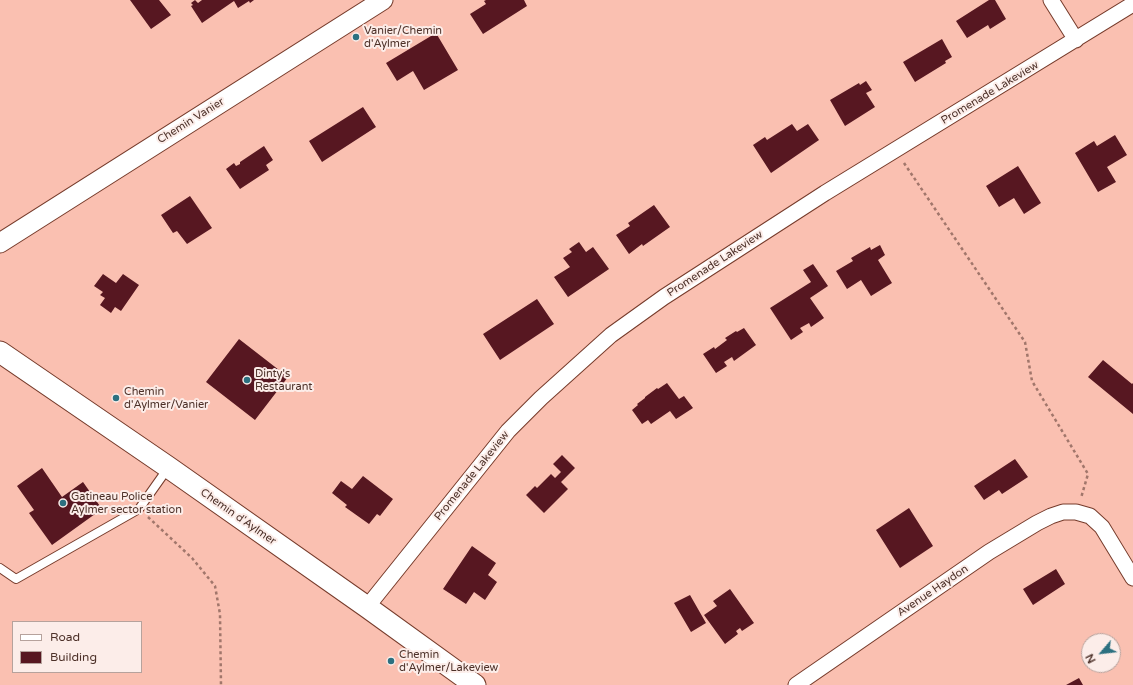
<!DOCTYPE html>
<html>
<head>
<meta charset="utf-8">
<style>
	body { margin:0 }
	#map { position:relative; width:1133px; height:685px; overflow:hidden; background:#fac0b1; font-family:"Varela Round",sans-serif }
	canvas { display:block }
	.legend { position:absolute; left:12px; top:621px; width:130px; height:52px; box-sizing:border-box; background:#fcede9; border:1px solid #b6a29c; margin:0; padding:5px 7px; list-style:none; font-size:12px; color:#4d3129 }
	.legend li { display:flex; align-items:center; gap:8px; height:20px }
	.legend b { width:20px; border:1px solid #b6a29c }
	.north { position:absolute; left:1081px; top:633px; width:40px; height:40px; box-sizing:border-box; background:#fcede9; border:1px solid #b6a29c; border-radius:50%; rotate:242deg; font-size:11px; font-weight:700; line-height:16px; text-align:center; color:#4d3129 }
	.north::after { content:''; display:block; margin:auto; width:14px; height:18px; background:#2c7080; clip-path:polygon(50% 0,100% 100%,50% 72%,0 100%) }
</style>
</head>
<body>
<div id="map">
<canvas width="1133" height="685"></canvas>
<ul class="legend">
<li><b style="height:5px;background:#fff"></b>Road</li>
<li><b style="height:11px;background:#571721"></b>Building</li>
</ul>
<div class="north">N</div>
</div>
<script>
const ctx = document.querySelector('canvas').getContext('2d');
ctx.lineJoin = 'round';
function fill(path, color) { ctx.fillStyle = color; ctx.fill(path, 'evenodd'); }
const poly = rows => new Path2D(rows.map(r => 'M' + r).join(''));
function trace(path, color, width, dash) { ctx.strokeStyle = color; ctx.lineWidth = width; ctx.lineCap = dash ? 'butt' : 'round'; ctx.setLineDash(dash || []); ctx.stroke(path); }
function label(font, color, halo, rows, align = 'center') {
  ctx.font = font + ' "Varela Round",sans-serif'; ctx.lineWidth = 4; ctx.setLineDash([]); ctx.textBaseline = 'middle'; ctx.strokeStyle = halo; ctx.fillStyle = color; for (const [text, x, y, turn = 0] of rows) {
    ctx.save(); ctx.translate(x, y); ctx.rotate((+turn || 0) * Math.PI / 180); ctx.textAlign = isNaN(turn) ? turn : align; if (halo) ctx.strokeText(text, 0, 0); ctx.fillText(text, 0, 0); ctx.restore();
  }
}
fill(poly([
	[130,0,159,0,171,15,151,29],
	[195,0,198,3,202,0,254,0,250,3,249,1,238,8,234,1,202,23,191,6,193,5,191,3],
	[486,0,524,0,527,6,483,34,470,14,486,4,484,1],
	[989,0,995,0,1006,19,990,29,988,25,967,38,956,21],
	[436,33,458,70,424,90,413,71,397,81,386,63],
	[942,39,952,57,945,61,946,63,915,82,903,62],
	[866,81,872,90,866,93,875,107,845,126,830,100,859,83,860,85],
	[363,107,376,127,322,162,309,141],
	[792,124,797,131,808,124,819,140,771,173,753,145,765,137,767,140],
	[1115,135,1127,155,1107,167,1116,182,1098,192,1075,153,1094,141,1097,146],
	[264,146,273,160,266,165,269,170,240,189,226,169,234,163,236,166,240,164,240,162],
	[1018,166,1041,203,1024,214,1014,198,999,207,986,186],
	[190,196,212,228,187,244,177,231,173,233,161,215],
	[654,205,670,227,643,246,642,244,629,254,616,235,630,226,628,223],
	[579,242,586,252,593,247,609,269,568,297,554,277,570,267,563,258,572,252,569,249],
	[880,245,885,255,878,260,892,283,871,296,861,280,847,289,836,271,853,261,851,258,870,247,871,250],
	[813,264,828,286,810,298,824,318,811,327,809,323,800,328,803,332,791,340,770,308,811,282,803,270],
	[103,274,116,283,123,274,139,285,121,311,115,307,111,313,100,305,105,298,100,295,103,292,94,286],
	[537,299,554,324,500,360,483,334],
	[744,328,756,345,734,361,732,357,724,362,727,366,716,373,703,354,714,347,715,349,727,340,725,338,736,331,737,332],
	[239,339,288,377,255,420,206,382],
	[1103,360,1132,384,1133,383,1133,414,1088,377],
	[667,383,679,399,684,396,693,408,676,419,670,411,651,424,648,420,642,424,632,410,638,405,637,404,645,398,645,397,657,388,658,389],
	[562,455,575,468,561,482,568,489,544,513,526,495,535,486,537,488,551,474,555,478,561,472,553,464],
	[1015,459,1028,477,1002,494,999,490,984,500,974,486],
	[42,468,62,497,83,482,102,509,52,545,29,513,34,510,17,486],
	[363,476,393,499,380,516,377,514,369,524,345,507,347,505,332,493,341,481,352,489],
	[909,508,933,546,900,568,876,530],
	[472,546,496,563,488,575,497,582,485,600,474,592,466,604,443,589],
	[1056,569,1065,584,1033,605,1023,589],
	[730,589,754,623,742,631,740,628,736,631,738,634,725,644,704,615,717,606,713,601],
	[690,595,706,623,691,632,674,603],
	[1079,678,1083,685,1066,685]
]), '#571721');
const service = poly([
	[0,568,16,579,139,509,168,468]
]);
const minor = poly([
	[1051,0,1076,40],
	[367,607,508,431,541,398,611,335,664,297,825,193,1133,4],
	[796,685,989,552,1037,523,1051,516,1063,512,1076,512,1090,516,1102,527,1133,578]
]);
const tertiary = poly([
	[0,243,383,0]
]);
const secondary = poly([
	[0,352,168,467,367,607,475,685]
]);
trace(service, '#763b2b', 10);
trace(minor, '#763b2b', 17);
trace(tertiary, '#763b2b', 21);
trace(secondary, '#763b2b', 23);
trace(poly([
	[904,163,1025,342,1032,381,1088,474,1081,498],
	[148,517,192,558,215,586,220,614,221,685]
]), '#a1766b', 2.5, [3, 3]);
trace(service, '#fff', 8);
trace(minor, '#fff', 15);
trace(tertiary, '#fff', 19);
trace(secondary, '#fff', 21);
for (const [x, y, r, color] of [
	[356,37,4,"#2c7080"],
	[247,380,4,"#2c7080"],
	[116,398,4,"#2c7080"],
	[63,503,4,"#2c7080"],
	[391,661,4,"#2c7080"]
]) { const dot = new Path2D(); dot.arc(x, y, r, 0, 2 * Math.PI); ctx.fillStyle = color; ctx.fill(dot); trace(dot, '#fcede9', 1.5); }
label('11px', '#4d3129', '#fcede9', [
	["Vanier/Chemin",364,31],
	["d'Aylmer",364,44],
	["Dinty's",255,374],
	["Restaurant",255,387],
	["Chemin",124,392],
	["d'Aylmer/Vanier",124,405],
	["Gatineau Police",71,497],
	["Aylmer sector station",71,510],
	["Chemin",399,655],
	["d'Aylmer/Lakeview",399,668]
], 'left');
label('11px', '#4d3129', '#fcede9', [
	["Promenade Lakeview",990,93,-31],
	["Chemin Vanier",191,121,-32],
	["Promenade Lakeview",715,264,-33],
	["Promenade Lakeview",472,476,-51],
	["Chemin d'Aylmer",238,517,35],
	["Avenue Haydon",933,591,-34]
]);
</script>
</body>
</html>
